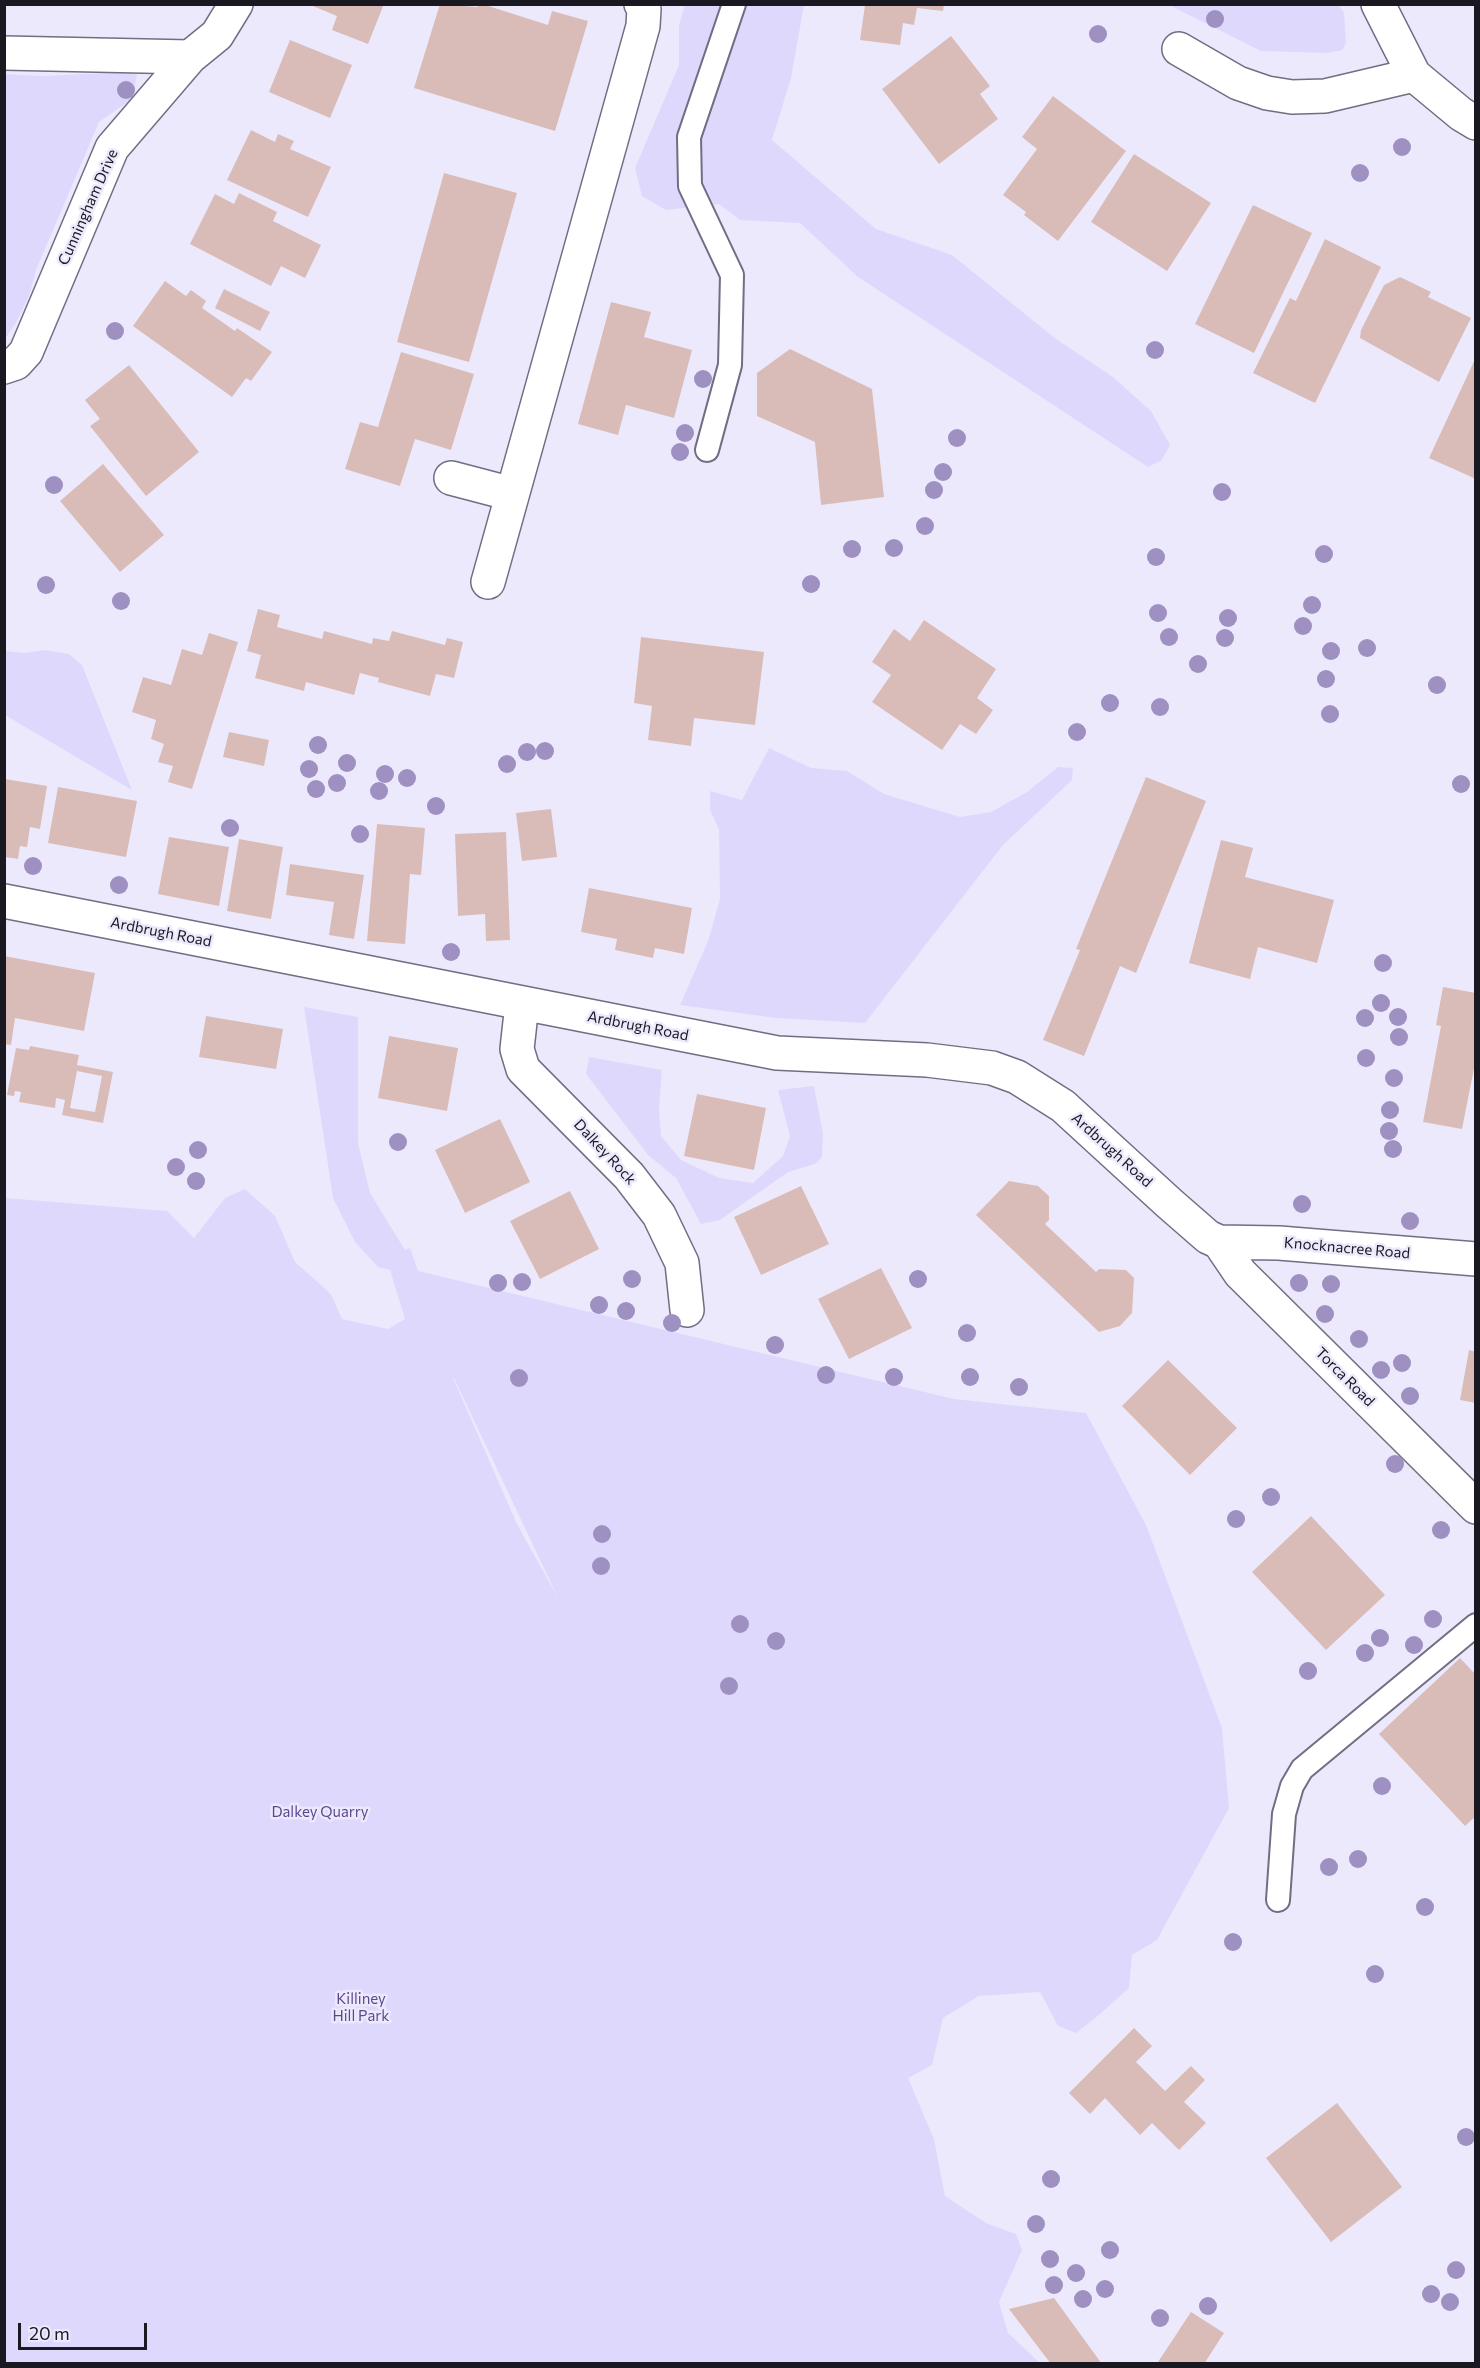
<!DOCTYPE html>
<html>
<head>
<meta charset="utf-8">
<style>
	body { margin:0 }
	#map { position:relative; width:1480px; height:2368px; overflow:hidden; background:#ede9fd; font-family:Commissioner,sans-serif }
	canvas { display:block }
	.frame { position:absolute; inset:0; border:6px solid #1a1821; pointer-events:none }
	.scale { position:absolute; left:18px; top:2323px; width:129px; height:27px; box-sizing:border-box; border:3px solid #1a1821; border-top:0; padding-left:8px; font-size:18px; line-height:21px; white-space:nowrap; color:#1a1821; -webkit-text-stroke:4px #ede9fd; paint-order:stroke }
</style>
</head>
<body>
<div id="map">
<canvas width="1480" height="2368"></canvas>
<div class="frame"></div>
<div class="scale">20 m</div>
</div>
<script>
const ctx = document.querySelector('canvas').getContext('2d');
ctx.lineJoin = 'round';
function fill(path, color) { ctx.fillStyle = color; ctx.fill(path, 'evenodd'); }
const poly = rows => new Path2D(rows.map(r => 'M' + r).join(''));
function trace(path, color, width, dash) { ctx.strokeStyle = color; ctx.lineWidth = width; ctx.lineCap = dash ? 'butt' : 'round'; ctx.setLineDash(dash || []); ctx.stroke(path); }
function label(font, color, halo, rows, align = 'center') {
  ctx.font = font + ' Commissioner,sans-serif'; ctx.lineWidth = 5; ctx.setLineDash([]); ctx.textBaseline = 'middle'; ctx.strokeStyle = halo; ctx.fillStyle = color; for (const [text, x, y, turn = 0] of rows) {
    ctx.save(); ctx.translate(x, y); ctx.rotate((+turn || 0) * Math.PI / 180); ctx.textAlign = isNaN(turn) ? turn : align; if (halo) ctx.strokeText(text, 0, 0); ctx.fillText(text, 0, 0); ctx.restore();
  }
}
fill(poly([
	[685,5,804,5,791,78,772,140,876,229,952,255,1056,339,1113,377,1151,411,1170,445,1162,460,1148,467,858,277,800,223,740,220,719,204,666,210,642,196,635,168,679,65,679,25],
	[1169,5,1339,5,1344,13,1346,43,1342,50,1328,53,1261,51],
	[129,72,137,75,132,99,99,122,36,270,29,296,17,321,5,339,5,74,42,76],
	[45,650,69,654,82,665,132,790,5,715,5,651,25,653],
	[769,748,811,768,847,771,884,794,960,817,991,812,1027,792,1058,767,1073,768,1072,780,1003,845,865,1023,776,1018,680,1005,708,941,720,899,719,829,710,810,710,791,742,800],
	[304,1007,358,1017,358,1143,370,1193,405,1250,410,1248,418,1271,954,1399,1086,1413,1146,1525,1222,1728,1229,1808,1157,1940,1132,1955,1129,1988,1099,2015,1076,2033,1058,2026,1040,1992,979,1996,943,2018,932,2065,908,2078,934,2139,945,2196,986,2223,1016,2234,1022,2250,999,2302,1008,2333,1040,2363,5,2363,5,1198,167,1211,194,1238,225,1198,245,1189,275,1216,295,1262,331,1294,342,1319,388,1329,405,1319,390,1270,378,1267,355,1242,333,1198],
	[453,1378,454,1378,558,1598,517,1524],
	[589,1057,662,1070,659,1108,661,1136,681,1160,719,1178,753,1183,783,1156,790,1136,778,1090,814,1086,823,1134,822,1157,815,1164,788,1172,720,1220,701,1224,676,1178,648,1155,586,1074]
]), '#dfd8fd');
fill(poly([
	[308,4,384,4,368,44,332,30,337,16],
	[440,4,477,7,482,4,548,25,552,11,588,21,555,131,414,88],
	[865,5,944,5,943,11,917,8,914,25,903,23,900,45,860,40],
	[951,36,990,86,980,94,998,119,939,164,882,89],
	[290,40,352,65,330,118,269,92],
	[1053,96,1126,151,1058,241,1024,215,1026,212,1003,195,1037,149,1022,137],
	[251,130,275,142,278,134,294,141,290,149,331,167,308,217,227,180],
	[1134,154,1211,203,1167,271,1091,222],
	[444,173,517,193,469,362,397,342],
	[239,193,277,212,273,221,321,245,305,278,281,266,271,286,190,244,215,194,234,204],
	[1253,205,1312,233,1254,353,1195,324],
	[1325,239,1381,267,1315,403,1253,373,1290,298,1296,301],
	[1400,277,1431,292,1428,297,1471,318,1439,382,1360,338,1361,330,1384,285],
	[165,281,186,296,191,290,206,301,202,308,235,331,237,328,272,352,251,381,246,378,232,397,133,326],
	[224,289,270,312,260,331,215,308],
	[611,302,651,312,644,337,692,350,674,418,626,405,618,435,578,424],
	[790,349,872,389,884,497,821,505,815,442,757,416,757,373],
	[401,352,474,374,451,450,415,439,400,486,345,469,360,422,378,427],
	[1476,357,1476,479,1429,458],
	[129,365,199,452,146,496,90,426,100,419,85,400],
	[103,464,164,535,120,572,60,501],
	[258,609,280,615,277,627,322,639,324,631,372,644,373,638,389,641,392,631,445,645,447,638,463,642,454,678,436,674,430,696,378,682,379,678,360,673,354,695,306,682,304,691,255,678,261,655,247,651],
	[924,620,996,669,977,698,993,710,976,734,960,724,942,750,872,702,891,675,872,662,894,629,910,641],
	[209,633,238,642,192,789,168,782,173,766,158,762,164,744,151,739,156,720,132,712,143,677,171,685,182,649,202,655],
	[641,637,764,652,755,725,694,718,691,746,648,740,652,706,634,703],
	[229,732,269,740,264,766,223,757],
	[1146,777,1206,801,1136,973,1120,966,1084,1056,1043,1040,1080,950,1076,949],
	[5,779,47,786,40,829,30,827,27,847,20,846,18,859,5,857],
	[58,787,137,801,126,857,48,843],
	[551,809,557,857,522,861,516,813],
	[377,824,425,828,421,875,410,874,405,944,367,941],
	[506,832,510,940,486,941,485,914,458,916,455,834],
	[169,837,229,847,219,906,158,894],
	[239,839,283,847,271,919,227,911],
	[1221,840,1253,848,1245,877,1334,900,1317,963,1258,947,1250,979,1189,963],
	[290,864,364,875,354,939,329,935,334,902,286,895],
	[589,888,692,908,684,954,655,948,653,958,615,950,617,939,581,932],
	[4,956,95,973,84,1031,15,1018,11,1045,4,1044],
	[1443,987,1476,993,1476,1058,1462,1129,1423,1122,1441,1026,1436,1025],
	[206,1016,283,1029,276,1069,199,1057],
	[389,1036,458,1048,447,1111,378,1098],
	[30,1046,79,1055,77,1065,113,1072,103,1123,62,1115,65,1100,56,1098,55,1108,19,1102,21,1092,15,1091,14,1096,7,1095,16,1048,29,1050],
	[77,1071,102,1076,95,1112,70,1108],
	[697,1094,766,1108,754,1170,684,1156],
	[500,1119,530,1182,465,1213,435,1150],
	[1009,1181,1038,1186,1049,1196,1049,1220,1045,1224,1096,1272,1099,1269,1126,1270,1134,1278,1132,1313,1120,1326,1099,1332,976,1215],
	[801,1186,829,1244,761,1275,734,1217],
	[570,1191,599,1249,540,1279,510,1221],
	[881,1268,912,1328,849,1359,818,1299],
	[1469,1350,1476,1352,1476,1403,1460,1400],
	[1168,1360,1237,1428,1190,1475,1122,1406],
	[1311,1516,1385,1595,1326,1650,1252,1572],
	[1460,1658,1476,1675,1476,1816,1465,1826,1379,1734],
	[1134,2028,1152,2046,1136,2062,1165,2091,1191,2066,1205,2080,1184,2102,1206,2123,1179,2150,1152,2123,1140,2135,1105,2098,1090,2114,1069,2093],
	[1337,2103,1402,2187,1331,2242,1266,2158],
	[1054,2298,1102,2364,1051,2364,1009,2309],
	[1191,2312,1224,2333,1204,2364,1160,2364,1158,2362]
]), '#d9bcb7');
const lane = poly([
	[707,450,730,365,732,275,690,186,689,137,734,4],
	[1278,1900,1284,1814,1292,1786,1302,1769,1476,1625]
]);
const street = poly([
	[1378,4,1414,75,1461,114,1476,123],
	[1179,49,1238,83,1267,93,1292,97,1325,96,1414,75],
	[4,53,190,57],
	[4,367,16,363,26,352,112,148,190,57,217,35,236,4],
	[451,478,512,494],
	[488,582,643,26,644,9,641,4],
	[4,901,777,1053,927,1060,992,1068,1017,1077,1063,1106,1169,1203,1208,1237,1219,1242,1279,1243,1476,1259],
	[522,1004,517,1049,523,1069,629,1176,659,1215,682,1263,687,1310],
	[1219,1242,1240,1273,1476,1507]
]);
trace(lane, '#716d83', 26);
trace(street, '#716d83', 36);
trace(lane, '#fff', 22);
trace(street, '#fff', 33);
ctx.fillStyle = '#9e90c1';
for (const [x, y] of [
	[1215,19],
	[1098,34],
	[126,90],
	[1402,147],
	[1360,173],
	[115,331],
	[1155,350],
	[703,379],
	[685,433],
	[957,438],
	[680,452],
	[943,472],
	[54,485],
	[934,490],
	[1222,492],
	[925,526],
	[894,548],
	[852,549],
	[1324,554],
	[1156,557],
	[811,584],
	[46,585],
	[121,601],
	[1312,605],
	[1158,613],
	[1228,618],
	[1303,626],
	[1169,637],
	[1225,638],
	[1367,648],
	[1331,651],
	[1198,664],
	[1326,679],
	[1437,685],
	[1110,703],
	[1160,707],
	[1330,714],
	[1077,732],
	[318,745],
	[545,751],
	[527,752],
	[347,763],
	[507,764],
	[309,769],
	[385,774],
	[407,778],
	[337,783],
	[1461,784],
	[316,789],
	[379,791],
	[436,806],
	[230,828],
	[360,834],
	[33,866],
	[119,885],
	[451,952],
	[1383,963],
	[1381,1003],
	[1398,1017],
	[1365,1018],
	[1399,1037],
	[1366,1058],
	[1394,1078],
	[1390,1110],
	[1389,1131],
	[398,1142],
	[1393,1149],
	[198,1150],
	[176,1167],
	[196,1181],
	[1302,1204],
	[1410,1221],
	[632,1279],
	[918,1279],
	[522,1282],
	[498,1283],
	[1299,1283],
	[1331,1284],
	[599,1305],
	[626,1311],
	[1325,1314],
	[672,1323],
	[967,1333],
	[1359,1339],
	[775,1345],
	[1402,1363],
	[1381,1370],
	[826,1375],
	[894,1377],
	[970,1377],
	[519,1378],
	[1019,1387],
	[1410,1396],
	[1395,1464],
	[1271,1497],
	[1236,1519],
	[1441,1530],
	[602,1534],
	[601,1566],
	[1433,1619],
	[740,1624],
	[1380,1638],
	[776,1641],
	[1414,1645],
	[1365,1653],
	[1308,1671],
	[729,1686],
	[1382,1786],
	[1358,1859],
	[1329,1867],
	[1425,1907],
	[1233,1942],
	[1375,1974],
	[1466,2137],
	[1051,2179],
	[1036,2224],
	[1110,2250],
	[1050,2259],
	[1456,2270],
	[1076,2273],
	[1054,2285],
	[1105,2289],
	[1431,2294],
	[1083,2299],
	[1450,2302],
	[1208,2306],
	[1160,2318]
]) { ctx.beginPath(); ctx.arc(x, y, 9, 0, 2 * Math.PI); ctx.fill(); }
label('15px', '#1a1821', '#ede9fd', [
	["Cunningham Drive",88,207,-66],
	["Ardbrugh Road",161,932,11],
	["Ardbrugh Road",638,1026,11],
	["Ardbrugh Road",1112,1150,42],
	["Dalkey Rock",605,1152,47],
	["Knocknacree Road",1347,1248,5],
	["Torca Road",1345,1377,45]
]);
label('15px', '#5d4890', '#ede9fd', [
	["Dalkey Quarry",320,1812],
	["Killiney",361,1999],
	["Hill Park",361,2016]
]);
</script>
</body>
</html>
